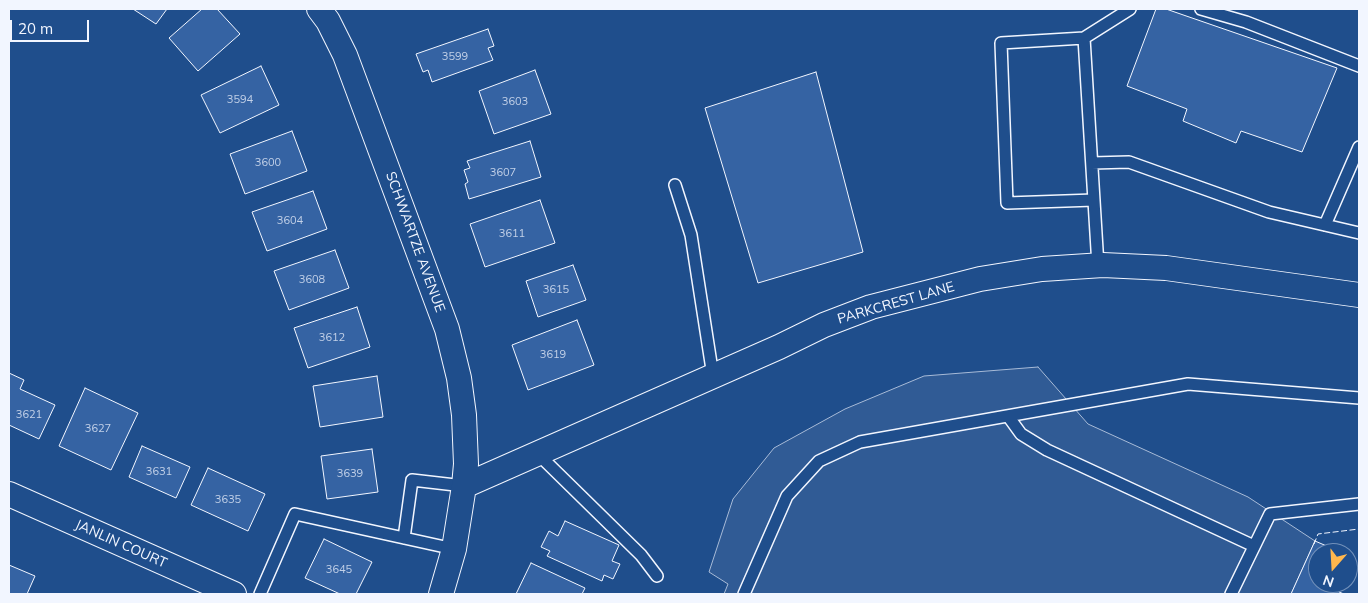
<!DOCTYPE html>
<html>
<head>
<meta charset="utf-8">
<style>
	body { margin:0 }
	#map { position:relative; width:1368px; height:603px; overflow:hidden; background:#1f4e8c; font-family:Mulish,sans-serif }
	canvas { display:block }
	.frame { position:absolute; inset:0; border:10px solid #f2f6ff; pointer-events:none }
	.north { position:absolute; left:1308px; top:543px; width:50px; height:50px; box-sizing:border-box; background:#1f4e8c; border:1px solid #7391ba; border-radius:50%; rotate:199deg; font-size:14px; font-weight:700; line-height:20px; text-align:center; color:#f2f6ff }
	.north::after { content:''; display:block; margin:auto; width:18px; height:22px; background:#ffb74d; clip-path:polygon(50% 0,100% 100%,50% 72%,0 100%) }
	.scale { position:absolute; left:10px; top:20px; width:79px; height:22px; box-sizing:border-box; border:2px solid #f2f6ff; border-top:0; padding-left:6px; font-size:15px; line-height:18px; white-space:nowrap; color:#f2f6ff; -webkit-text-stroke:4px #1f4e8c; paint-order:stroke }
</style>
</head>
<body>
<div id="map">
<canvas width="1368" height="603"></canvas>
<div class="frame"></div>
<div class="north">N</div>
<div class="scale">20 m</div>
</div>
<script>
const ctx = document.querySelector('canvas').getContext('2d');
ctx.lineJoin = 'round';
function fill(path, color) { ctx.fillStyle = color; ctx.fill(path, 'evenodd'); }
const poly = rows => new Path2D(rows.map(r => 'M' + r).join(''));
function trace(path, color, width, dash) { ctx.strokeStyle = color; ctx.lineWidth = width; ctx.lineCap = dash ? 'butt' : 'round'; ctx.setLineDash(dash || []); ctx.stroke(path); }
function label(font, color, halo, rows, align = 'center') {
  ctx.font = font + ' Mulish,sans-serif'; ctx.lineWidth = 4; ctx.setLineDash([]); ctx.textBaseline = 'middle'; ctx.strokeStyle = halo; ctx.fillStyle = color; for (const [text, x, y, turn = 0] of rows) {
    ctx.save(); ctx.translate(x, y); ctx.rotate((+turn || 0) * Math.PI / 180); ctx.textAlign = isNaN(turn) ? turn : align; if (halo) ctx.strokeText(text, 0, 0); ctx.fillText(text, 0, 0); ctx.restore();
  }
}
const built = poly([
	[1038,367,1088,424,1248,497,1315,541,1291,594,724,594,728,584,709,572,733,499,774,448,845,409,924,376,1038,367]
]);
fill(built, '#305b95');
trace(built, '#a8bbd7', 1);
const building = poly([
	[133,9,167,9,156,24,133,9],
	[202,9,217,9,240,34,198,71,169,38,202,9],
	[1156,9,1166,9,1337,68,1302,152,1241,131,1236,143,1183,121,1187,109,1127,86,1156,9],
	[488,29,494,46,488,48,493,60,432,82,428,70,423,72,416,54,488,29],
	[261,66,279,105,220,133,201,95,261,66],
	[535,70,551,114,494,134,479,91,535,70],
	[816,72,863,252,758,283,705,108,816,72],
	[292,131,307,171,245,194,230,154,292,131],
	[530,141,541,177,469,199,465,184,468,182,464,170,470,168,467,161,530,141],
	[313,191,327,229,267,251,252,212,313,191],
	[540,200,555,243,485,267,470,224,540,200],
	[335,250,349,288,289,310,274,271,335,250],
	[573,265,586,300,538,317,526,281,573,265],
	[357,307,370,347,308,368,294,328,357,307],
	[577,320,594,365,528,390,512,345,577,320],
	[9,373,24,380,20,389,55,405,39,439,9,425,9,373],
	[377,376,383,417,320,427,313,386,377,376],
	[85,388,138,413,111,470,59,446,85,388],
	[142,446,190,467,176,498,129,477,142,446],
	[372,449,378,492,327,499,321,456,372,449],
	[208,468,265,494,248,531,191,505,208,468],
	[565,521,619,545,612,561,620,564,613,579,604,575,602,581,547,556,550,551,541,547,549,531,558,536,565,521],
	[324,539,372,562,356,594,340,594,305,578,324,539],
	[1315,541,1343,553,1318,553,1318,583,1343,583,1339,592,1344,594,1291,594,1315,541],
	[531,563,585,588,582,594,516,594,531,563],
	[9,565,35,576,27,594,9,594,9,565]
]);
fill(building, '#3563a3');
trace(building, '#f2f6ff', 1);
const lane = poly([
	[1201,9,1246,22,1359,66],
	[1084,38,1130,9],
	[1092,163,1129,162,1269,212,1359,233],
	[675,185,691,235,713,376],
	[1094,200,1007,203,1001,43,1084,38,1098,266],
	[1325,225,1359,147],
	[1008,416,1021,434,1047,450,1254,546],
	[538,454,641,555,657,576],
	[404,538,412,480,464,486],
	[260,594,295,514,454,549],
	[744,594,787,496,819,461,860,442,1188,384,1359,398],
	[1231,594,1270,514,1359,504]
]);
const street = poly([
	[319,9,328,21,345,55,447,329,459,378,464,415,466,464,464,486,454,549,441,594],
	[464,486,779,347,824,325,871,307,980,279,1042,269,1103,265,1166,268,1359,295],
	[9,494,234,594]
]);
trace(lane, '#f2f6ff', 14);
trace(street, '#f2f6ff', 26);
trace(lane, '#1f4e8c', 11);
trace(street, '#1f4e8c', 24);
trace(poly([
	[1314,544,1318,534,1359,529]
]), '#f2f6ff', 1, [6, 2.5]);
label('11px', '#c3d1e8', null, [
	["3599",455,57],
	["3594",240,100],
	["3603",515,102],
	["3600",268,163],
	["3607",503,173],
	["3604",290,221],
	["3611",512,234],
	["3608",312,280],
	["3615",556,290],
	["3612",332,338],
	["3619",553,355],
	["3621",29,415],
	["3627",98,429],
	["3631",159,472],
	["3639",350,474],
	["3635",228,500],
	["3645",339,570]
]);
label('14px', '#f2f6ff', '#1f4e8c', [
	["SCHWARTZE AVENUE",415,242,70],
	["PARKCREST LANE",896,303,-16],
	["JANLIN COURT",121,544,24]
]);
</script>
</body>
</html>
